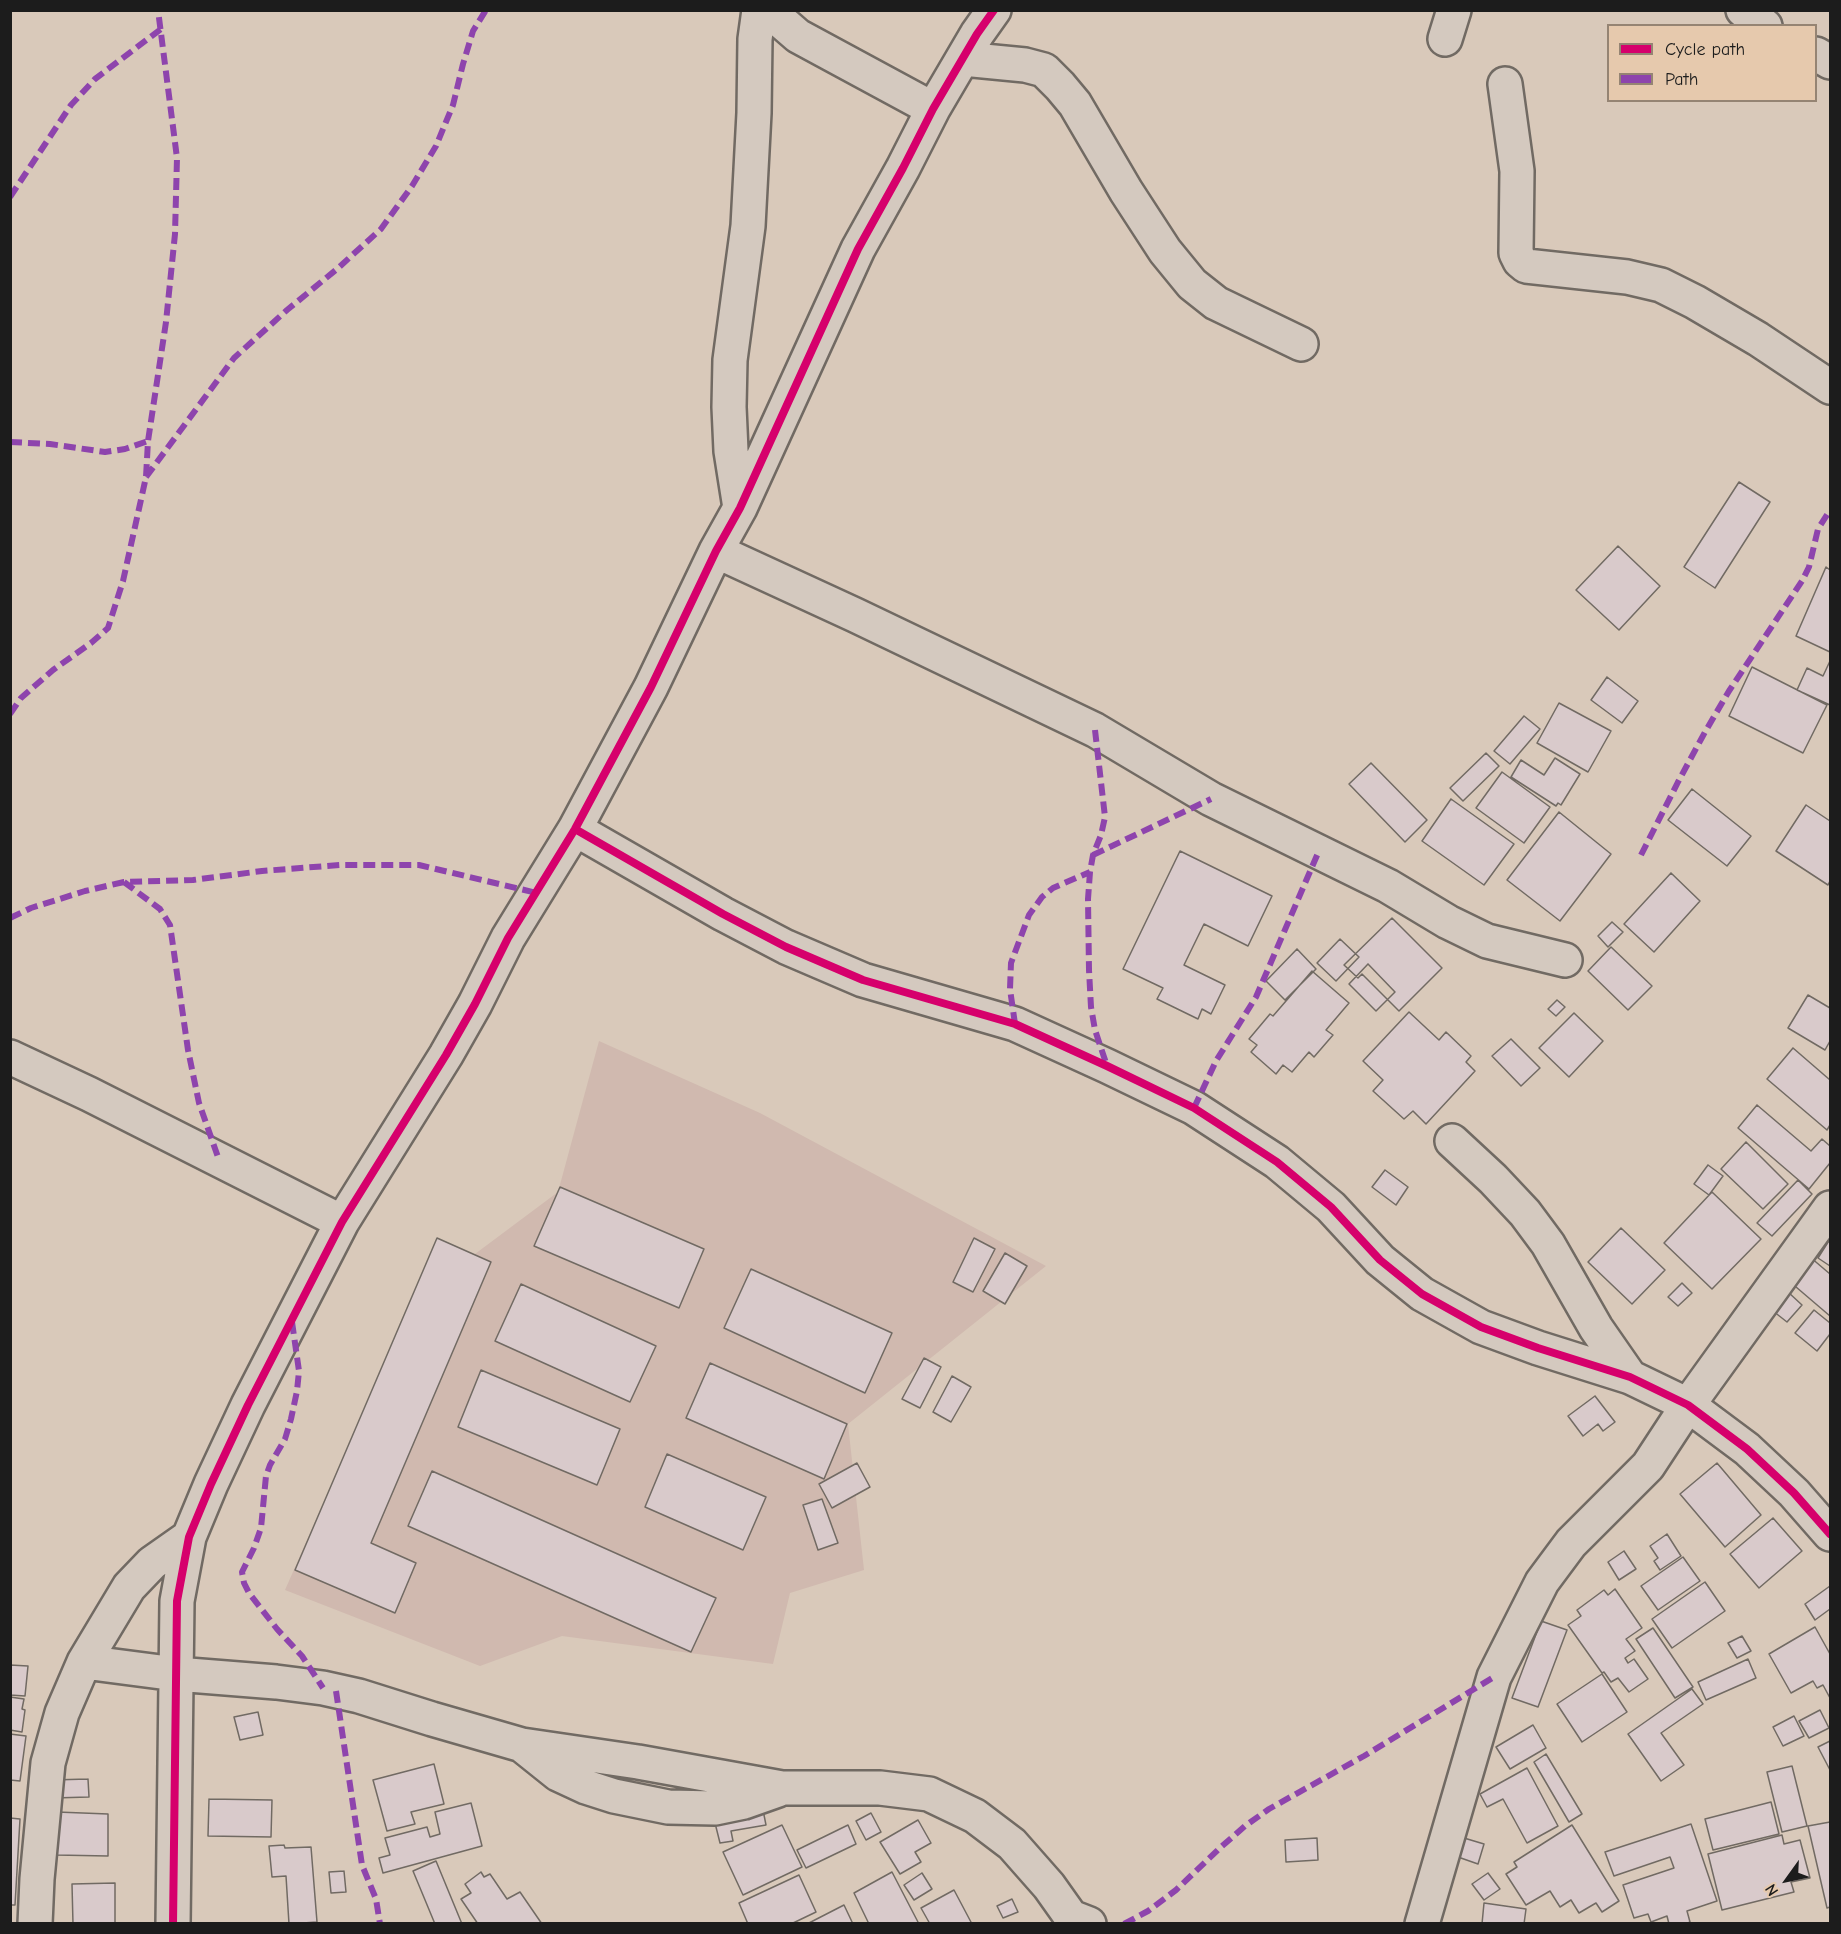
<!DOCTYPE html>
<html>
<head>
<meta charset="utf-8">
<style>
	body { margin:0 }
	#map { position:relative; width:1841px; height:1934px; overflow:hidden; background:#d9c9ba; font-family:"Comic Neue",sans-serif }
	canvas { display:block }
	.frame { position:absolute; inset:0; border:12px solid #1c1c1c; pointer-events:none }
	.legend { position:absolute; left:1607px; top:24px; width:210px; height:78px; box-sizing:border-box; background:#e6c9ad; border:2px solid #958473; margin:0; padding:8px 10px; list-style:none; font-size:18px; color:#1c1c1c }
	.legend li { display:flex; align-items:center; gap:12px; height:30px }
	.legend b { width:30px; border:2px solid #958473 }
	.north { position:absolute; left:1757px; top:1850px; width:60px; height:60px; -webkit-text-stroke:4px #e6c9ad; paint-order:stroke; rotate:237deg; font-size:16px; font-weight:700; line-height:24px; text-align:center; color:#1c1c1c }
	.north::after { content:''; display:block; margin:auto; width:21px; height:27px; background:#1c1c1c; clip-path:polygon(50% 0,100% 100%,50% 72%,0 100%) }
</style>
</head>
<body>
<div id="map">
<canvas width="1841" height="1934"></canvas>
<div class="frame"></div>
<ul class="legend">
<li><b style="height:8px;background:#d6006c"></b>Cycle path</li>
<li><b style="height:8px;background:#8e44ad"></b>Path</li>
</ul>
<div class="north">N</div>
</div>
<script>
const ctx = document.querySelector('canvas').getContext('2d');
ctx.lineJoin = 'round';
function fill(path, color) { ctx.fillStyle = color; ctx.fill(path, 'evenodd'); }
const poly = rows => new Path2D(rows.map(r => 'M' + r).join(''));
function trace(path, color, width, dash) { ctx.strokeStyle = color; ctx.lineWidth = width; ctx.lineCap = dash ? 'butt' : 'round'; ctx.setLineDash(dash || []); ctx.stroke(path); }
fill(poly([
	[599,1041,760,1113,1046,1266,848,1424,864,1570,790,1593,773,1664,562,1636,480,1666,285,1590,412,1301,558,1192]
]), '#d0b9af');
const building = poly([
	[1739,482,1770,502,1715,588,1684,567,1739,482],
	[1618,546,1660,586,1619,630,1576,590,1618,546],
	[1826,567,1830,570,1830,652,1796,636,1826,567],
	[1830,661,1830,705,1797,690,1807,668,1823,676,1830,661],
	[1752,667,1827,705,1803,753,1729,716,1752,667],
	[1607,677,1638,701,1622,723,1591,700,1607,677],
	[1559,703,1611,731,1588,772,1537,743,1559,703],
	[1524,716,1540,729,1510,764,1494,751,1524,716],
	[1486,753,1499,766,1463,801,1450,788,1486,753],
	[1555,758,1580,774,1561,805,1558,803,1556,806,1511,777,1521,760,1544,775,1555,758],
	[1371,763,1427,820,1405,842,1349,784,1371,763],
	[1502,772,1550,807,1524,843,1476,808,1502,772],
	[1692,789,1751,836,1727,866,1668,820,1692,789],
	[1451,799,1514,844,1484,885,1422,841,1451,799],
	[1806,805,1830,821,1830,881,1828,885,1776,851,1806,805],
	[1559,812,1611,854,1560,921,1507,880,1559,812],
	[1180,851,1272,896,1248,946,1204,924,1184,965,1225,985,1211,1014,1202,1009,1198,1019,1157,999,1163,988,1123,969,1180,851],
	[1671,873,1700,901,1654,952,1624,924,1671,873],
	[1392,918,1442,968,1399,1011,1362,974,1358,978,1344,965,1392,918],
	[1612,922,1623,932,1608,947,1598,936,1612,922],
	[1340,939,1359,957,1336,981,1317,963,1340,939],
	[1611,947,1652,986,1628,1010,1588,971,1611,947],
	[1297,949,1316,969,1285,1000,1266,981,1297,949],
	[1368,964,1395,992,1376,1011,1349,984,1368,964],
	[1312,971,1349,1003,1326,1030,1333,1035,1314,1057,1309,1052,1292,1072,1283,1065,1276,1074,1251,1052,1257,1045,1249,1039,1270,1014,1273,1016,1312,971],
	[1808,995,1830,1008,1830,1041,1825,1050,1788,1028,1808,995],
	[1557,1000,1565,1007,1556,1016,1548,1009,1557,1000],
	[1409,1012,1439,1040,1446,1032,1471,1056,1466,1062,1475,1071,1426,1124,1413,1111,1404,1119,1373,1091,1383,1080,1363,1061,1409,1012],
	[1574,1013,1603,1041,1569,1077,1539,1048,1574,1013],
	[1511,1039,1540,1068,1521,1086,1492,1056,1511,1039],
	[1793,1048,1830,1080,1830,1125,1827,1130,1767,1079,1793,1048],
	[1757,1105,1811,1151,1822,1139,1830,1146,1830,1163,1809,1189,1738,1128,1757,1105],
	[1746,1142,1788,1184,1763,1209,1721,1169,1746,1142],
	[1708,1165,1723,1176,1709,1195,1694,1184,1708,1165],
	[1385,1170,1408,1187,1396,1205,1372,1187,1385,1170],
	[1798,1180,1812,1194,1772,1236,1757,1223,1798,1180],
	[560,1187,704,1249,679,1308,534,1246,560,1187],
	[1712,1192,1761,1239,1712,1289,1664,1243,1712,1192],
	[1621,1228,1665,1270,1632,1304,1588,1262,1621,1228],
	[437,1238,491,1262,371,1543,416,1563,395,1613,295,1570,437,1238],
	[974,1238,995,1249,973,1292,953,1282,974,1238],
	[1830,1239,1830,1266,1818,1258,1830,1239],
	[1005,1253,1027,1266,1005,1304,983,1291,1005,1253],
	[1810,1257,1830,1274,1830,1316,1789,1281,1810,1257],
	[751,1269,892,1333,865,1393,724,1328,751,1269],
	[1682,1283,1692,1293,1678,1306,1668,1297,1682,1283],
	[521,1284,656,1346,630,1402,495,1341,521,1284],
	[1788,1292,1802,1305,1787,1322,1773,1311,1788,1292],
	[1814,1310,1830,1323,1830,1334,1817,1351,1795,1333,1814,1310],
	[924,1358,941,1367,920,1408,902,1399,924,1358],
	[710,1363,847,1424,824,1479,686,1418,710,1363],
	[481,1370,620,1429,597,1485,458,1427,481,1370],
	[952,1376,971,1387,951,1422,933,1412,952,1376],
	[1595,1396,1615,1422,1603,1431,1598,1424,1583,1436,1568,1416,1595,1396],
	[667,1454,766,1497,743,1550,645,1507,667,1454],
	[857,1463,870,1487,832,1508,819,1484,857,1463],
	[1717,1463,1761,1515,1725,1547,1680,1494,1717,1463],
	[432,1471,716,1598,691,1652,408,1526,432,1471],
	[822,1499,838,1543,818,1550,803,1505,822,1499],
	[1773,1518,1802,1551,1759,1588,1730,1554,1773,1518],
	[1667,1534,1681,1556,1660,1570,1654,1561,1658,1558,1650,1546,1667,1534],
	[1624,1551,1636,1569,1619,1580,1608,1562,1624,1551],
	[1683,1557,1700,1581,1658,1610,1641,1586,1683,1557],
	[1705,1582,1725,1611,1672,1648,1652,1619,1705,1582],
	[1830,1586,1830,1609,1815,1620,1805,1604,1830,1586],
	[1615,1589,1642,1628,1626,1639,1635,1651,1625,1658,1628,1663,1634,1659,1648,1679,1629,1692,1618,1678,1611,1682,1604,1672,1602,1673,1568,1625,1581,1616,1577,1610,1604,1590,1608,1595,1615,1589],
	[1541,1621,1567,1630,1538,1707,1512,1698,1541,1621],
	[1815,1627,1830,1654,1830,1698,1823,1685,1817,1688,1813,1681,1791,1693,1769,1654,1815,1627],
	[1653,1628,1693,1687,1675,1698,1636,1639,1653,1628],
	[1742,1636,1751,1651,1737,1658,1728,1643,1742,1636],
	[1748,1659,1756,1678,1706,1700,1698,1682,1748,1659],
	[10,1665,28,1666,25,1696,10,1695,10,1665],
	[1602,1674,1627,1712,1582,1742,1557,1704,1602,1674],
	[1692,1689,1703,1704,1661,1733,1684,1765,1661,1781,1628,1734,1692,1689],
	[10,1697,24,1699,22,1709,25,1710,22,1732,10,1730,10,1697],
	[1820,1710,1829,1728,1809,1738,1799,1721,1820,1710],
	[258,1712,263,1735,240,1740,234,1717,258,1712],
	[1794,1716,1804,1736,1783,1746,1773,1727,1794,1716],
	[1533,1725,1546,1748,1510,1769,1496,1747,1533,1725],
	[10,1734,26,1736,20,1781,10,1780,10,1734],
	[1830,1741,1830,1770,1818,1747,1830,1741],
	[1546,1754,1582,1814,1569,1822,1534,1762,1546,1754],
	[434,1764,444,1804,411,1812,415,1824,387,1831,373,1780,434,1764],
	[1792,1766,1807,1826,1782,1832,1767,1772,1792,1766],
	[1527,1768,1558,1826,1527,1843,1503,1799,1487,1807,1480,1794,1527,1768],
	[88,1779,89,1797,53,1798,52,1780,88,1779],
	[209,1799,272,1800,271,1837,208,1836,209,1799],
	[1771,1802,1779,1834,1713,1850,1705,1819,1771,1802],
	[471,1803,482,1846,383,1873,379,1858,390,1855,385,1838,427,1827,430,1837,440,1834,435,1812,471,1803],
	[763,1810,766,1825,731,1831,733,1841,720,1843,714,1819,763,1810],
	[57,1812,108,1814,108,1856,56,1855,57,1812],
	[871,1813,881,1832,866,1840,856,1821,871,1813],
	[10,1818,20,1819,15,1905,10,1905,10,1818],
	[918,1820,931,1843,915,1852,921,1862,900,1874,880,1842,918,1820],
	[1830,1822,1830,1907,1827,1908,1808,1826,1830,1822],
	[1691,1824,1717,1901,1687,1911,1690,1922,1685,1924,1669,1924,1667,1916,1651,1922,1648,1914,1634,1918,1623,1885,1674,1868,1670,1857,1614,1876,1605,1852,1691,1824],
	[782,1825,802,1867,743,1895,723,1852,782,1825],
	[848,1825,856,1844,806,1868,797,1850,848,1825],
	[1572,1825,1619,1901,1602,1912,1596,1903,1579,1913,1571,1900,1560,1907,1550,1891,1526,1905,1506,1874,1517,1867,1514,1862,1572,1825],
	[1782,1835,1784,1844,1800,1840,1810,1878,1791,1882,1794,1892,1722,1910,1708,1854,1782,1835],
	[1317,1838,1318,1860,1286,1862,1285,1840,1317,1838],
	[1464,1838,1484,1844,1478,1864,1458,1857,1464,1838],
	[284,1845,285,1848,311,1847,317,1922,289,1924,286,1876,272,1877,269,1846,284,1845],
	[436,1861,462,1924,435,1924,413,1871,436,1861],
	[344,1871,346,1892,331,1893,329,1872,344,1871],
	[481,1872,484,1877,490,1874,507,1899,520,1892,542,1924,478,1924,461,1899,471,1893,465,1884,481,1872],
	[892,1872,919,1924,869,1924,854,1893,892,1872],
	[922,1873,932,1889,914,1900,904,1885,922,1873],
	[1488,1873,1500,1889,1484,1900,1472,1884,1488,1873],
	[799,1875,816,1912,791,1924,748,1924,739,1903,799,1875],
	[115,1883,115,1924,73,1924,72,1884,115,1883],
	[954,1890,972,1924,930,1924,921,1908,954,1890],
	[1012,1899,1018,1912,1003,1918,997,1906,1012,1899],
	[1484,1903,1526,1909,1524,1924,1482,1924,1484,1903],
	[844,1905,853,1924,807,1924,844,1905]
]);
fill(building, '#d9cacb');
trace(building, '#716a63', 1.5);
const street = poly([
	[768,10,798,36,933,109],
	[1743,10,1765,26],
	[1445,39,1454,10],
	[1816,54,1830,62],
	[963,59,1025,65,1044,70,1060,86,1075,104,1126,191,1165,251,1192,284,1216,303,1301,344],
	[1505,84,1517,171,1516,253,1520,261,1526,266,1627,277,1661,285,1695,302,1758,339,1830,387],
	[740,508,731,451,729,407,730,360,748,226,754,113,755,39,759,10],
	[716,551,855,615,1095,730,1211,799,1388,886,1448,922,1487,941,1565,960],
	[575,829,723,914,786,947,863,980,1015,1024,1107,1066,1194,1108,1277,1162,1331,1207,1380,1260,1422,1294,1481,1327,1538,1348,1630,1377,1688,1405,1747,1449,1794,1493,1830,1534],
	[10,1057,89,1094,342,1222],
	[1452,1141,1493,1179,1525,1213,1548,1244,1596,1328,1630,1377],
	[84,1662,176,1674,276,1682,323,1688,359,1696,432,1719,522,1745,638,1762,782,1788,880,1788,929,1794,975,1816,1012,1844,1049,1886,1071,1917,1089,1924],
	[523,1746,558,1774,586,1787,614,1796,668,1807,715,1808,744,1802,778,1790],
	[35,1924,37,1879,48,1763,62,1713,84,1662,129,1587,152,1563,189,1537],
	[173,1924,177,1601,189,1537,211,1484,248,1405,342,1222,446,1055,475,1004,508,938,575,829,651,687,716,551,740,508,858,249,903,168,933,109,977,34,994,10],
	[1422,1924,1494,1677,1542,1582,1571,1543,1648,1466,1688,1405,1830,1208]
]);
trace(street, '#716a63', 38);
trace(street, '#d4c9bf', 33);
trace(poly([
	[10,197,71,105,95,79,161,29],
	[10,442,50,444,105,452,125,449,148,441],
	[146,477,234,358,287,310,337,269,381,229,412,186,436,146,453,105,463,64,473,31,486,10],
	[10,714,21,698,53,670,91,643,108,628,123,581,146,477,148,441,166,322,175,234,177,158,158,10],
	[1095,730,1105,817,1101,835,1093,855,1090,872,1088,899,1089,970,1091,1007,1095,1030,1107,1066],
	[1093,855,1211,799],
	[1641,855,1678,782,1705,732,1729,691,1802,581,1809,567,1818,529,1830,510],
	[124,882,160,909,170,925,188,1050,199,1103,219,1160],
	[10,918,31,908,85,891,124,882,193,880,262,871,340,865,419,865,537,893],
	[1015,1024,1010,989,1011,963,1029,915,1042,897,1053,888,1090,872],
	[1194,1108,1216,1061,1256,997,1318,853],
	[292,1322,299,1371,297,1391,291,1419,285,1439,270,1465,266,1476,261,1528,254,1548,242,1572,244,1583,249,1593,277,1629,302,1656,323,1688],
	[336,1691,362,1865,376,1899,380,1924],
	[1124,1924,1148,1911,1176,1890,1221,1847,1245,1826,1269,1809,1364,1756,1494,1677]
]), '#8e44ad', 6, [12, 6]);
trace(poly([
	[575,829,723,914,786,947,863,980,1015,1024,1107,1066,1194,1108,1277,1162,1331,1207,1380,1260,1422,1294,1481,1327,1538,1348,1630,1377,1688,1405,1747,1449,1794,1493,1830,1534],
	[173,1924,177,1601,189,1537,211,1484,248,1405,342,1222,446,1055,475,1004,508,938,575,829,651,687,716,551,740,508,858,249,903,168,933,109,977,34,994,10]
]), '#d6006c', 8);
</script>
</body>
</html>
